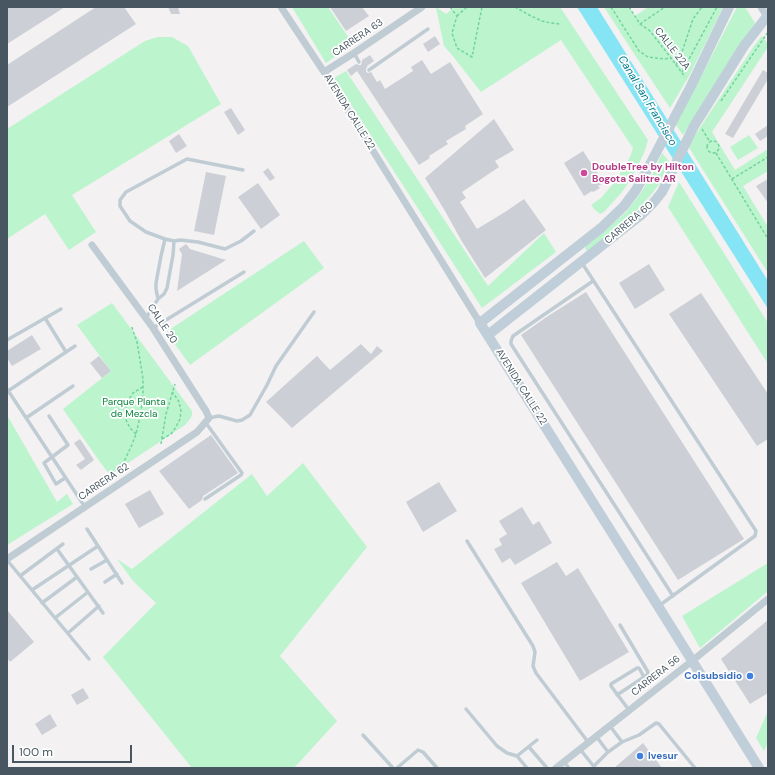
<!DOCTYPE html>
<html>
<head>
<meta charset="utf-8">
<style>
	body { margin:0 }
	#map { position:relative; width:775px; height:775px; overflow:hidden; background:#f3f1f1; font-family:"DM Sans",sans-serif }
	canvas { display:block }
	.frame { position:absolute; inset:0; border:8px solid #475660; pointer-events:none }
	.scale { position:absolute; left:12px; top:745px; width:120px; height:18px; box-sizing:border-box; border:2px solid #475660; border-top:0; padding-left:5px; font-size:12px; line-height:14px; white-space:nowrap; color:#475660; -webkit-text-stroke:3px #fff; paint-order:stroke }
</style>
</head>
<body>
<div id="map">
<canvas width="775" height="775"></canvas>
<div class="frame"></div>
<div class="scale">100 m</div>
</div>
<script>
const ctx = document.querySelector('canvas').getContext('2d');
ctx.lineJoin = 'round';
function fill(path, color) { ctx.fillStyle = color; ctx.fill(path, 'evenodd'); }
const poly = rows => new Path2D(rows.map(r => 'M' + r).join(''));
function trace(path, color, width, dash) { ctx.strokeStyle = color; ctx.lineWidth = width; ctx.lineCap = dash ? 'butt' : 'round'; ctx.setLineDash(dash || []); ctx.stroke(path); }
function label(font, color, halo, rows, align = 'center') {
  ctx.font = font + ' "DM Sans",sans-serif'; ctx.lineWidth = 3.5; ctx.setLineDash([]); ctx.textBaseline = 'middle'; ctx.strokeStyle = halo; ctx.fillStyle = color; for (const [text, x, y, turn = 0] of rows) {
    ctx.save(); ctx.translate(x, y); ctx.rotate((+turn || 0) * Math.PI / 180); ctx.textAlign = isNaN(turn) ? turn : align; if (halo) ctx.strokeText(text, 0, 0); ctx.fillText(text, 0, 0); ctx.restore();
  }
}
fill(poly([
	[292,7,328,7,353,44,326,63],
	[436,7,446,14,455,7,560,7,648,140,644,153,631,179,622,192,604,212,600,214,595,210,591,205,601,198,614,183,630,157,633,148,561,40,481,92,452,55,444,46],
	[604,7,629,7,635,16,648,7,723,7,711,32,689,76,670,108,631,49],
	[737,7,745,7,755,23,683,135,676,125],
	[762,36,768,44,768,47,712,132,735,170,768,149,768,171,743,186,768,227,768,273,688,146,754,46],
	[158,37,172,37,188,46,221,104,72,195,96,232,69,250,45,214,7,239,7,129,145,41],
	[346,71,488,286,544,233,556,252,482,308,334,78],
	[749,135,758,148,738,160,730,147],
	[662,153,669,161,660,183,650,196,637,210,603,240,587,252,585,247,626,212,640,194,652,175],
	[679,182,768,323,768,364,668,207],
	[304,241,324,268,190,365,166,332],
	[112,303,192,411,192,415,190,419,185,425,110,475,100,462,63,409,111,371,77,325],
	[7,415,57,502,67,494,73,504,7,545],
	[303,463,367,547,280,656,337,721,294,768,192,768,103,657,156,603,133,581,117,559,132,569,252,474,267,496],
	[768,563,768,591,700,648,682,616],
	[768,711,768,743,764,751,756,738]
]), '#bcf4ce');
fill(poly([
	[577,7,597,7,768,281,768,309]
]), '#86e5f4');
fill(poly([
	[7,7,65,7,7,44],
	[96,7,124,7,136,24,7,107,7,65],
	[168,7,178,7,180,14,171,14],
	[330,7,362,7,369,16,346,31],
	[435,36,440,44,428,52,423,44],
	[370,55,374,61,367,66,367,67,366,69,366,72,368,73,371,72,377,82,380,80,385,89,413,71,411,67,422,60,431,74,450,62,483,114,465,126,466,129,446,141,448,144,429,156,430,158,419,165,357,71,351,76,347,70,356,64,359,65,361,65,362,62,362,60],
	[763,70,768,73,768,79,733,138,725,134],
	[231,108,245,130,238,135,224,112],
	[494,119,514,150,495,161,499,167,462,192,466,198,460,202,477,229,505,212,524,199,546,230,485,278,461,240,445,211,425,178],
	[768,125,768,136,760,141,755,134],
	[179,134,187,146,176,153,169,141],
	[583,151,604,183,598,186,600,188,593,192,592,191,584,196,564,163],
	[268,168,275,178,270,181,263,172],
	[206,172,226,176,214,235,194,231],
	[768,179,768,203,756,186],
	[258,183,280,215,261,229,238,197],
	[186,244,190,249,226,260,177,291,182,254,179,249],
	[649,264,665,290,635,309,619,283],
	[586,292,744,539,678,580,521,335,548,316],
	[701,293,768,394,768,439,757,446,669,314],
	[32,335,41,349,12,366,7,358,7,351],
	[361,344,371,354,377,346,383,351,292,428,266,402,317,356,330,370],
	[99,356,111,371,102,378,90,363],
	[211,435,238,473,203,496,202,500,189,509,159,471],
	[80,439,94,460,81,470,76,465,85,459,74,443],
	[439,482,457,511,423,532,406,502],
	[150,490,164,514,139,528,125,504],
	[522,507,533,525,539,521,552,543,515,565,510,558,502,563,494,549,502,545,499,539,507,534,499,521],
	[557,562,566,576,578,568,629,652,580,681,521,583],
	[7,610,34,642,10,662,7,658],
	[768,620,768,693,750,704,721,659],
	[83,688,89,698,77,705,71,695],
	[50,714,57,726,42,735,35,724],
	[643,743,662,768,614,768]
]), '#ccd0d6');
trace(poly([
	[450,7,457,16,452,33,457,48,472,57,482,7],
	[515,7,529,15,542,21,551,23,560,24],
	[611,7,639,51,648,57,664,59,671,58],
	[629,7,640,24,650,31,671,58,685,77],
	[457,16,467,7,471,7],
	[640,24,665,7],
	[676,65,681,55,693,19,702,7],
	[682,72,717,7],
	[721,101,768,32],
	[702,129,710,142],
	'707 147a6 6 0 1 1 12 0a6 6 0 1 1-12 0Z',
	[716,153,768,239],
	[732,179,768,157],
	[136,434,130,428,126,420,125,410,128,401,133,393,141,388,143,387],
	[162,439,171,434,176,427,180,419,181,411,179,402,174,394,172,392],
	[161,444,166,414,175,384],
	[118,474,131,447,136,434,140,417,143,397,143,379,140,360,137,342,131,325]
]), '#71d59c', 1.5, [3, 2]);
trace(poly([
	[354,53,359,62],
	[369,70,428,29],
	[243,170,187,159,126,192,120,200,120,206,130,221,146,232,165,239,174,241,180,240,198,242,225,249,241,241,254,231],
	[582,263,756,531,755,536,660,605],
	[593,281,513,336,511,341,511,344,673,596],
	[158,299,156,289,156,283,161,256,165,239],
	[45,318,66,352],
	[146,318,158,299,164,294,167,288,173,255,174,241],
	[153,328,244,272],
	[7,340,61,309],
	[7,389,85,507],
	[8,391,75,346],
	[49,416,68,445,44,463,56,484,65,478],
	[26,418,73,386],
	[209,418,219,416,237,421,242,420,250,415,267,385,276,366,314,312],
	[205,499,241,475,242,473,206,423],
	[87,529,122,583],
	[467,541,533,646,535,652,533,666,536,673,588,742],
	[57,549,103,613],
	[7,560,89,659],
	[91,569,107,560],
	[20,576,63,544],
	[105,582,117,574],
	[32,590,98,546],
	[42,603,77,577],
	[55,618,88,592],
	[68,633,99,606],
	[617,695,647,675,648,672,620,625],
	[466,709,497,746,507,753,517,756,527,768],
	[629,710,611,686,611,684,637,668,639,668,644,677],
	[610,726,622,742],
	[363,735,393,768],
	[596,736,608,752],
	[529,747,547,768],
	[580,749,595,768],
	[517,756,537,740],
	[564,762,569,768],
	[594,766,608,752,622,742,639,735,656,723,659,724,695,768],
	[397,768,418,750,423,752,437,768]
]), '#c0ccd4', 3.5);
trace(poly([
	[281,7,324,72,480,323],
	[761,7,768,18],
	[324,72,354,53,422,7],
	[7,559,197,432,209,418,206,411,153,328,92,245],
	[556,768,692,661,768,599]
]), '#c0ccd4', 7);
trace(poly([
	[729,7,691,86,646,172,636,190,624,206,601,228,480,323,658,606,759,768],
	[488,335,642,214,654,202,662,192,694,126,744,46,768,15]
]), '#c0ced9', 10);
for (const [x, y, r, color] of [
	[584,173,4,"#d1479c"],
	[750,676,4,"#3f7fe0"],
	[640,756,4,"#3f7fe0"]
]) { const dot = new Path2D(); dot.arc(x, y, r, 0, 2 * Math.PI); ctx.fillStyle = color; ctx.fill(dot); trace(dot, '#fff', 1.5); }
label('10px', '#475660', '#fff', [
	["CARRERA 63",358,38,-34],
	["CALLE 22A",672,49,52],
	["AVENIDA CALLE 22",349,112,58],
	["CARRERA 60",629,223,-40],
	["CALLE 20",162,324,56],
	["AVENIDA CALLE 22",521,387,58],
	["CARRERA 62",104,482,-34],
	["CARRERA 56",656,676,-38]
]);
label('bold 10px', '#b23c85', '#fff', [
	["DoubleTree by Hilton",592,167],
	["Bogota Salitre AR",592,179]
], 'left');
label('10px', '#0f8440', '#fff', [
	["Parque Planta",134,402],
	["de Mezcla",134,414]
]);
label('bold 10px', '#366cbe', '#fff', [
	["Colsubsidio",742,676],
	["Ivesur",648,756,"left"]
], 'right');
label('italic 11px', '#047d90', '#fff', [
	["Canal San Francisco",647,101,59]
]);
</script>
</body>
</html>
